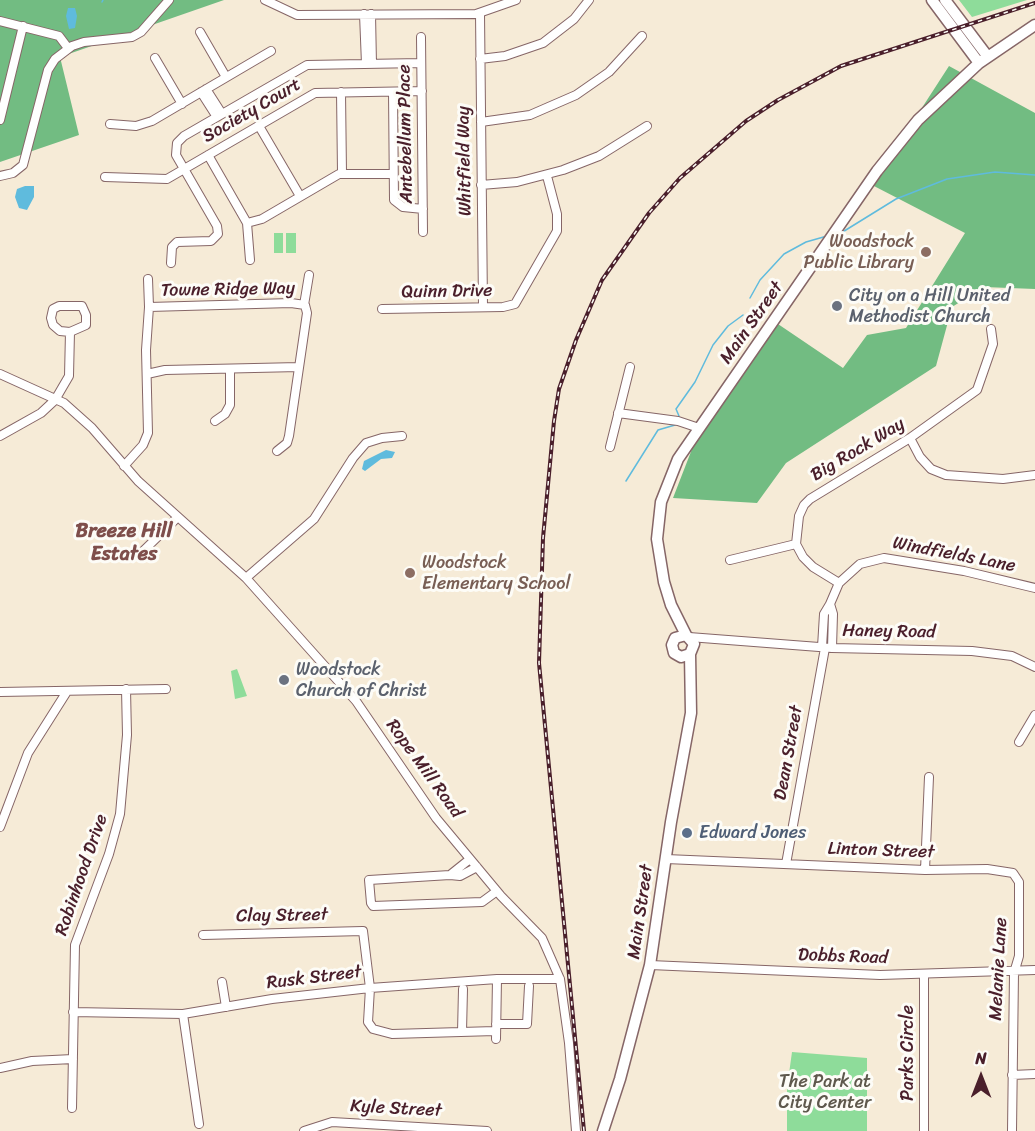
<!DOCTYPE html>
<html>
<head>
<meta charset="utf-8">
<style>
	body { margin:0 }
	#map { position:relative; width:1035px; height:1131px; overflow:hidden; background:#f6ebd7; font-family:Sriracha,sans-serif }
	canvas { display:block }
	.north { position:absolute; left:951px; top:1047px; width:60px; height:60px; -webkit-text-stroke:4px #fdfcf7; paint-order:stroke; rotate:0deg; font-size:16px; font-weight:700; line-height:24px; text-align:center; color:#4a1f2b }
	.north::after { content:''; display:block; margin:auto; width:21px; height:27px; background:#4a1f2b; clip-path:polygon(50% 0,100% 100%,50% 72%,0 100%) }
</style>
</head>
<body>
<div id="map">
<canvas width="1035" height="1131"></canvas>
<div class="north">N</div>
</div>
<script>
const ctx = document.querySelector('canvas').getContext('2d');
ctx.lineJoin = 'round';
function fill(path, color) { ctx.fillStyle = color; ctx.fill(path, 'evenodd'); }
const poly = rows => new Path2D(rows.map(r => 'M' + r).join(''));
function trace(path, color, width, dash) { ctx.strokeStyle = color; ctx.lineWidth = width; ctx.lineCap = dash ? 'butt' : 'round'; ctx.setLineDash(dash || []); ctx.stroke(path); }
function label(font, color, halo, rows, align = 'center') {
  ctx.font = font + ' Sriracha,sans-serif'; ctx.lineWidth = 6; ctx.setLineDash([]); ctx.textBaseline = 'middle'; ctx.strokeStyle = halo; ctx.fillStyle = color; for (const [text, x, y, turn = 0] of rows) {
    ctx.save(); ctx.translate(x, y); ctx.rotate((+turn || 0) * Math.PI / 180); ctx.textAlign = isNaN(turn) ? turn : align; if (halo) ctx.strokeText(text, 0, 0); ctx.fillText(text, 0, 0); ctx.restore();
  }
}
fill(poly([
	[959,0,1027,0,972,17],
	[283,233,283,253,274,253,274,233],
	[296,233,296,253,286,253,286,233],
	[237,669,247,696,235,699,231,671],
	[792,1052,867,1058,867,1131,787,1131,787,1088]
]), '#8edc9a');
fill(poly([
	[0,0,224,0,60,57,79,135,0,162],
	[949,66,1035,113,1035,289,984,287,952,307,936,366,786,463,757,503,673,498,699,431,775,322,843,368,867,335,906,328,965,233,872,185]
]), '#72bc82');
fill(poly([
	[68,8,75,8,77,16,75,28,69,29,66,16],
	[25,186,34,186,34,197,27,210,19,208,15,197,17,189],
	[386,450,395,452,392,458,381,459,365,471,362,469,364,461]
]), '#5fbbdd');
trace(poly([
	[102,2,103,0],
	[841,233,896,199,947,179,995,172,1035,175],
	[750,298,760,280,784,254,806,242,827,236],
	[679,416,676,409,695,382,713,345,728,326,743,315],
	[626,481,658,430,675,425]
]), '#5fbbdd', 1.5);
const minor = poly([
	[265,0,297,15,476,14,516,0],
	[480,13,483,307],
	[364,14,366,64],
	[371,14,372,64],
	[0,21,59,36,68,48],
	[200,32,226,77],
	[421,37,423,232],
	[155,58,182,104],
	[480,59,505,56,543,43,574,19,589,0],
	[206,89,222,114],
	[201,92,217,117],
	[341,92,342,173],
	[393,92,394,200,403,207,423,209],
	[0,120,23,26],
	[481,122,530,115,576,95,609,72,642,36],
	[110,124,136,126,152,121,271,51],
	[259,126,300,196],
	[208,155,247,223,250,260],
	[0,176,13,173,23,165,48,70,55,59,72,46,84,42,132,37,141,32,169,0],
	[105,177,167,179,315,93,422,91],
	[481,185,517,182,563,170,599,156,647,126],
	[247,223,262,219,339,174,393,174],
	[171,263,172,247,177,242,211,241,218,234,217,226,176,155,177,143,184,136,307,65,421,63],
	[148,279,149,307],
	[304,305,309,275],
	[382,309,503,307,515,304,557,231,557,214,547,176],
	[0,374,64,403,92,428,138,481,246,578,356,701,436,818,501,896,542,938,560,979,569,1043,576,1131],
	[147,374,165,370,299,367],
	[618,413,678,421,699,428],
	[215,421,225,414,230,405,230,369],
	[0,436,41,413,55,400,69,376,70,332,86,325,86,315,82,306,59,306,53,309,51,318,53,325,60,331,70,332],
	[910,438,920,457,931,469,946,475,1003,479,1035,475],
	[610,447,630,367],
	[124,466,143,445,148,433,146,350,149,307,291,303,305,305,307,313,289,436,287,443,277,451],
	[138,556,177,518],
	[730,560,796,544],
	[246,578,314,519,353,458,366,443,382,438,402,436],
	[839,583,813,567,803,557,796,544,799,516,804,505,810,499,910,438,977,390,993,344,991,329],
	[830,604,839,583,860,564,884,558,964,571,1035,588],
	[689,637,832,648,972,651,1012,656,1035,667],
	[822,647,824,614,830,604,833,614,832,648],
	[0,692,166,689],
	[1019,742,1035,715],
	[0,827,28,753,66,693],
	[470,859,450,875,460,876,477,867],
	[666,859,925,870,987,869,1013,873,1019,882,1019,956,1014,973,1012,1131],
	[786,864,825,648],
	[925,870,929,777],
	[450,875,369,880,371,903,373,906,482,902,497,891],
	[203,935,363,931,370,988,368,1022,373,1029,392,1034,495,1031],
	[650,965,880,975,1035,970],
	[222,982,226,1007],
	[73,1012,183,1014,272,999,370,988,497,979,560,979],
	[183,1014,199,1124],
	[496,1024,527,1024,529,986],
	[462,1032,463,989],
	[496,1039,497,979],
	[0,1068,32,1061,73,1059],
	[1012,1075,1035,1074],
	[72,1108,75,945,109,854,120,814,127,735,126,689],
	[304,1131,332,1122,487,1131],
	[924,1131,924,975]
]);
const major = poly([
	[932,0,979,63],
	[945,0,988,57],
	[686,635,671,605,664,582,657,539,661,502,678,459,877,171,918,120,979,63,1035,25],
	[603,1131,620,1079,650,965,671,822,691,713,690,654,694,644,686,635,675,638,672,645,674,653,681,657,690,654]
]);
trace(minor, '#866667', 10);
trace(major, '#866667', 13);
trace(minor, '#fff', 8);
trace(major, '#fff', 10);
const rail = poly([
	[584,1131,539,663,543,538,554,421,559,389,576,340,602,280,649,213,680,178,746,121,778,100,841,66,1035,3]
]);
trace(rail, '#4a1f2b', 4);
trace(rail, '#fdfcf7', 1.5, [4.5]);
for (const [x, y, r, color] of [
	[926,252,6,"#8d6e63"],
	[837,306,6,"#6b7280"],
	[410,573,6,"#8d6e63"],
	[284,680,6,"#6b7280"],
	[687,833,6,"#5c6f8a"]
]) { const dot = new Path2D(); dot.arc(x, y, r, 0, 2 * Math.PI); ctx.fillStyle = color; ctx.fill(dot); trace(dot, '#fdfcf7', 2); }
label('18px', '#4a1f2b', '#fdfcf7', [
	["Society Court",252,111,-30],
	["Antebellum Place",406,134,-91],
	["Whitfield Way",465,161,-91],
	["Towne Ridge Way",228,290,-1],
	["Quinn Drive",447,292,-1],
	["Main Street",752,323,-55],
	["Big Rock Way",858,450,-31],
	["Windfields Lane",954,555,11],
	["Haney Road",889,632,1],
	["Dean Street",789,753,-80],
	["Rope Mill Road",424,769,54],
	["Linton Street",881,851,2],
	["Robinhood Drive",82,875,-71],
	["Main Street",641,912,-82],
	["Clay Street",282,916,-1],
	["Dobbs Road",843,957,2],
	["Melanie Lane",999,969,-87],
	["Rusk Street",314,978,-7],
	["Parks Circle",908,1053,-90],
	["Kyle Street",396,1109,3]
]);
label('18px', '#785e54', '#fdfcf7', [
	["Woodstock",914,242],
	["Public Library",914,263],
	["Woodstock",422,563,"left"],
	["Elementary School",422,584,"left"]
], 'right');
label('18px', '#5b616d', '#fdfcf7', [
	["City on a Hill United",849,296],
	["Methodist Church",849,317],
	["Woodstock",296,670],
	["Church of Christ",296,691]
], 'left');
label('18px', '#4e5e75', '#fdfcf7', [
	["Edward Jones",699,833]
], 'left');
label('18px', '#5e584c', '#fdfcf7', [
	["The Park at",825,1082],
	["City Center",825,1103]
]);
label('bold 20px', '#7e4e4b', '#fdfcf7', [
	["Breeze Hill",124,532],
	["Estates",124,555]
]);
</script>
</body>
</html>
